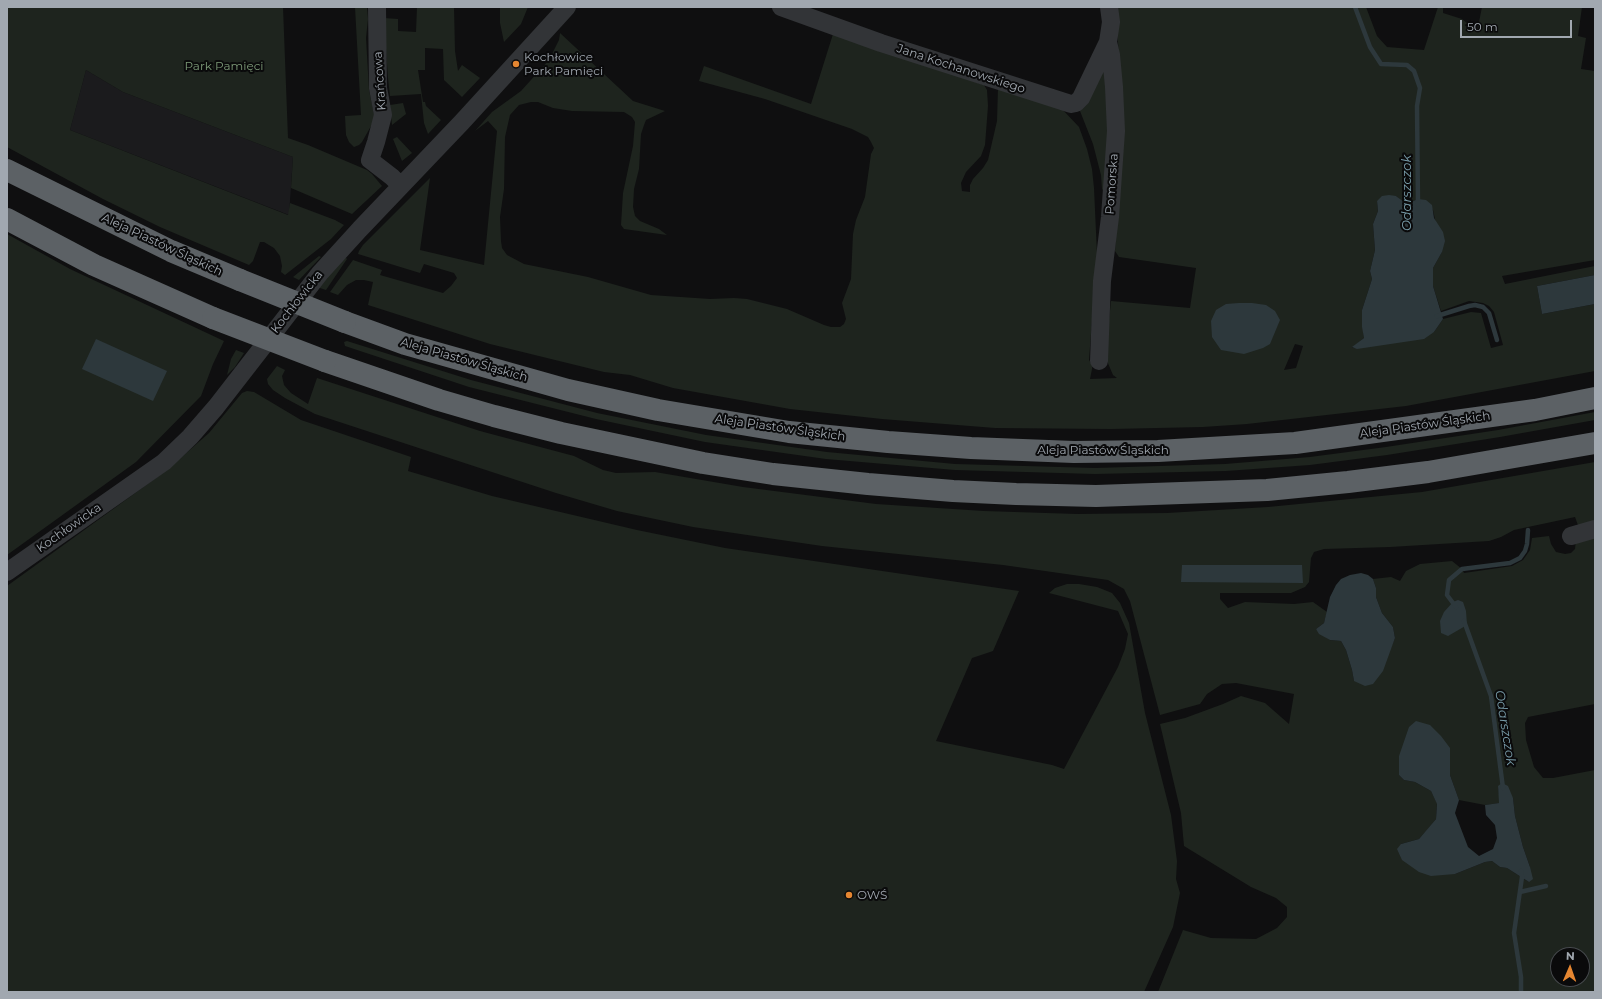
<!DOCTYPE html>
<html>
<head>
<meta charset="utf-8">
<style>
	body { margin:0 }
	#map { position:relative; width:1602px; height:999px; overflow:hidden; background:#0f0f10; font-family:Montserrat,sans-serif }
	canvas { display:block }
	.frame { position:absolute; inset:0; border:8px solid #a1a8b0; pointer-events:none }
	.north { position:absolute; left:1550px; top:947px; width:40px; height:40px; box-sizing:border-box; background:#0a0a0b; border:1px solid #46494d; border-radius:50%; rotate:2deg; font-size:11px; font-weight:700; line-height:16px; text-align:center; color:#a1a8b0 }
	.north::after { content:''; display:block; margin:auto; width:14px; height:18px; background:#e58631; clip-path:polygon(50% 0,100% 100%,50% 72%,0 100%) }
	.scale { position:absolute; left:1460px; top:20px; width:112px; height:18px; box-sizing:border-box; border:2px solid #a1a8b0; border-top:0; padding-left:5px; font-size:12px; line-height:14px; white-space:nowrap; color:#a1a8b0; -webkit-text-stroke:3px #0a0a0b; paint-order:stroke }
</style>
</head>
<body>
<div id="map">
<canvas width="1602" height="999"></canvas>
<div class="frame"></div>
<div class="north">N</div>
<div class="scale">50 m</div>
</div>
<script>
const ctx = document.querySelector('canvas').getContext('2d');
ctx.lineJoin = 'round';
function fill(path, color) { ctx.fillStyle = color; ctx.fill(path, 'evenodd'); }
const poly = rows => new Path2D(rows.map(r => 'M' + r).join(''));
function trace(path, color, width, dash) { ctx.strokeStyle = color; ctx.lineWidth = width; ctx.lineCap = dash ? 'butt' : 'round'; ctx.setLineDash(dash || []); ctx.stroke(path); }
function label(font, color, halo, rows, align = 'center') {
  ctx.font = font + ' Montserrat,sans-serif'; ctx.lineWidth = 4; ctx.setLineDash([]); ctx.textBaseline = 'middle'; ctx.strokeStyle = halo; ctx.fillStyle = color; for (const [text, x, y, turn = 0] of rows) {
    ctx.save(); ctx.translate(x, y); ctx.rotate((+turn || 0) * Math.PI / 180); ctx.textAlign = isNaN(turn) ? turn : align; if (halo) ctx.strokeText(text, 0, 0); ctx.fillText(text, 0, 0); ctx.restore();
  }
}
fill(poly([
	[86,70,123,92,293,157,289,215,70,130]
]), '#1b1b1d');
fill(poly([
	[7,7,283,7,288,138,308,145,367,170,372,174,382,186,352,214,291,188,293,157,123,92,86,70,70,130,288,215,290,203,335,220,344,225,331,239,285,275,281,272,282,266,280,256,274,248,264,242,260,242,253,261,249,265,160,227,103,199,7,147],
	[355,7,367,7,368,19,366,38,369,90,375,119,362,142,359,145,354,147,349,142,346,135,345,116,361,115],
	[417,7,454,7,455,51,458,71,462,65,480,78,462,97,444,80,443,49,425,48,425,70,418,70,423,102,425,102,426,106,441,120,428,134,424,123,421,94,390,96,388,78,384,18,398,19,398,31,416,32],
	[500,7,528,7,521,24,504,42,500,23],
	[1114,7,1366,7,1377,36,1387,47,1424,50,1438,7,1443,7,1443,13,1462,19,1472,27,1480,29,1478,27,1482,7,1582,7,1578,36,1586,38,1581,69,1595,71,1595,260,1502,276,1505,284,1595,266,1595,275,1537,286,1542,314,1595,304,1595,371,1406,406,1247,424,1203,427,1111,429,995,428,882,419,790,409,673,388,630,375,604,372,490,344,368,305,373,282,364,280,356,280,347,285,338,295,330,292,353,260,382,270,380,275,443,293,451,286,457,278,454,273,424,264,420,273,358,254,359,251,363,245,430,178,420,250,484,265,497,131,488,121,475,131,492,112,521,91,549,60,559,40,560,33,633,101,665,111,646,120,644,125,641,134,639,169,634,189,633,207,635,216,640,221,659,229,667,235,624,229,621,225,623,193,633,146,635,122,632,117,624,112,572,111,553,108,538,102,531,102,519,105,510,115,505,137,504,189,500,217,501,241,502,248,507,255,524,264,588,277,651,295,710,299,734,298,747,299,787,309,824,325,831,327,840,327,844,324,846,319,842,303,851,279,853,234,856,220,865,197,871,154,874,148,871,142,868,137,852,129,765,99,699,81,704,66,811,104,833,34,984,85,987,90,988,106,985,145,981,156,966,172,961,183,962,191,970,192,970,185,973,179,983,168,988,160,997,121,998,88,1062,109,1079,127,1087,149,1092,169,1094,188,1097,254,1089,360,1092,364,1092,369,1090,379,1117,378,1113,375,1107,361,1107,340,1111,301,1190,308,1196,268,1119,257,1115,251,1122,112,1118,42],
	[1396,196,1403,202,1411,202,1418,199,1433,210,1442,252,1433,268,1433,286,1441,311,1469,301,1483,303,1489,306,1494,312,1503,345,1491,348,1481,313,1471,312,1443,319,1434,332,1352,348,1364,338,1362,310,1372,279,1370,271,1375,250,1373,224,1378,211,1377,201],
	[1295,344,1303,346,1296,368,1284,370],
	[1104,58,1113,118,1104,191,1102,189,1101,175,1093,144,1080,111,1080,107],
	[403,103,406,114,392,125,390,105],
	[397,137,412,153,402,161,393,139],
	[7,234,70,269,224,341,213,364,201,396,136,462,7,555],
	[319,256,321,257,299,280,293,277],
	[345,257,347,259,326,290,317,287],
	[347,341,471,380,597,413,706,435,827,452,955,464,1095,468,1225,464,1310,457,1386,447,1498,430,1595,412,1595,420,1500,437,1387,455,1310,465,1226,471,1095,474,955,470,826,459,705,442,596,419,469,387,345,346,344,342],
	[236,350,244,353,235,367,227,375,231,359],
	[277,366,285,370,282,376,284,385,291,393,308,404,317,378,480,431,574,456,603,470,616,473,655,472,743,487,876,504,984,511,1077,514,1167,513,1268,507,1422,492,1595,462,1595,524,1579,528,1575,517,1514,530,1501,537,1489,541,1390,547,1324,549,1314,552,1311,558,1309,582,1305,587,1291,593,1220,593,1220,599,1228,608,1245,602,1294,604,1313,602,1327,612,1324,623,1316,629,1330,640,1341,641,1346,650,1352,670,1354,681,1389,652,1395,638,1393,627,1382,613,1376,597,1376,588,1373,579,1391,577,1400,581,1406,571,1420,564,1452,561,1462,569,1464,573,1512,566,1523,560,1530,550,1532,538,1549,536,1551,544,1556,552,1565,554,1571,553,1575,549,1576,540,1595,535,1595,704,1528,717,1525,723,1526,740,1534,767,1543,778,1553,778,1595,770,1595,992,1158,992,1183,930,1211,938,1256,939,1277,928,1287,917,1287,907,1276,898,1251,887,1184,846,1181,813,1160,724,1185,718,1223,704,1241,696,1265,703,1289,724,1294,694,1236,683,1222,684,1207,694,1200,704,1160,715,1130,601,1124,589,1108,580,1003,565,822,546,693,527,617,511,556,493,315,414,285,398,273,390,268,384,267,379],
	[1450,748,1450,775,1459,800,1485,805,1500,803,1498,786,1513,798,1515,816,1523,847,1530,867,1529,882,1507,868,1500,867,1492,861,1485,862,1455,874,1401,844,1419,839,1427,830,1436,819,1437,803,1431,791,1415,782,1404,780,1399,775,1399,756],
	[1558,955,1582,955,1582,979,1558,979],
	[247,391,254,392,301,420,411,457,408,471,492,496,637,530,725,548,1019,591,993,651,972,658,936,741,1052,765,1064,769,1118,667,1125,649,1128,634,1118,611,1049,593,1055,588,1067,584,1079,584,1097,587,1112,593,1120,603,1129,623,1145,713,1171,815,1177,861,1176,879,1180,893,1173,927,1144,992,7,992,7,586,167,470,209,433,242,393]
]), '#1e241e');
fill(poly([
	[1389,195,1396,196,1404,202,1411,202,1418,199,1426,200,1432,205,1434,218,1443,232,1445,241,1442,252,1433,268,1433,286,1443,319,1434,332,1424,339,1357,349,1352,347,1364,338,1362,327,1362,310,1372,279,1370,271,1375,250,1373,224,1378,211,1377,201,1382,196],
	[1595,275,1595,304,1542,314,1537,286],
	[1239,303,1252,303,1266,305,1275,311,1280,320,1270,344,1263,348,1244,354,1221,350,1212,337,1211,321,1216,310,1226,304],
	[96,339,167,371,153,401,82,369],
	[1182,565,1302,565,1303,583,1181,582],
	[1361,573,1368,575,1373,579,1376,588,1376,597,1382,613,1393,627,1395,638,1383,671,1373,684,1365,686,1354,681,1352,670,1346,650,1341,641,1330,640,1319,634,1316,629,1324,623,1330,597,1336,585,1341,579,1350,575],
	[1458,600,1463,602,1466,611,1467,625,1448,636,1441,633,1440,621,1444,612,1453,602],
	[1416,721,1430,725,1441,736,1450,748,1450,775,1459,800,1455,813,1468,847,1479,856,1493,849,1497,838,1495,825,1486,815,1485,805,1499,803,1498,786,1502,783,1508,786,1513,798,1515,816,1523,847,1530,867,1533,879,1529,882,1507,868,1500,867,1492,861,1485,862,1455,874,1431,876,1419,872,1402,860,1397,849,1401,844,1419,839,1436,819,1437,804,1431,791,1415,782,1404,780,1399,775,1399,756,1409,727]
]), '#2d383c');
trace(poly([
	[1355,7,1370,47,1381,64,1407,65,1414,71,1420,88,1417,106,1418,204],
	[1437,316,1469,306,1475,305,1483,307,1489,313,1497,340],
	[1456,607,1447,595,1449,580,1462,569,1510,563,1520,558,1525,551,1527,544,1528,530],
	[1464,621,1491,696,1503,788],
	[1521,871,1522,877,1514,933,1521,977,1521,992],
	[1520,892,1546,886]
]), '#2d383c', 4.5);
trace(poly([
	[377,7,378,88,383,115,376,142,370,160,392,177,401,186],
	[781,7,881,43,1071,104,1076,103,1081,98,1108,42],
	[1099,361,1102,281,1110,217,1116,131,1114,87,1111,55,1108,42,1111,22,1109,7],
	[1571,536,1595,529],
	[7,572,164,462,190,437,216,407,320,273,360,229,462,122,567,7]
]), '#323437', 18);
trace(poly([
	[7,170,171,251,240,280],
	[7,219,94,265,213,318],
	[345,322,405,344,568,390,658,410,789,432,888,442,971,448,1074,452,1158,451,1295,443,1535,410,1595,398],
	[325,361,439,400,494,416,561,433,703,463,773,474,868,484,953,491,1016,494,1096,496,1267,490,1348,482,1428,472,1595,443]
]), '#5c6165', 22);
trace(poly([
	[240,280,345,322],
	[213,318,325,361]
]), '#5c6165', 22);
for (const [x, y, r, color] of [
	[516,64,4,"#e58631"],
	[849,895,4,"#e58631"]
]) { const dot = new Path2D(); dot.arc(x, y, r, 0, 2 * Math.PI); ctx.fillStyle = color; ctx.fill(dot); trace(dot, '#0a0a0b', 1.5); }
label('12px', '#a1a8b0', '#0a0a0b', [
	["Kochłowice",524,57],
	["Park Pamięci",524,71],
	["OWŚ",857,895]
], 'left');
label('12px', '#7d9a78', '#0a0a0b', [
	["Park Pamięci",224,66]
]);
label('12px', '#a1a8b0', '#0a0a0b', [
	["Jana Kochanowskiego",961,69,18],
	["Krańcowa",380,81,-94],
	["Pomorska",1112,184,-86],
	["Aleja Piastów Śląskich",162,245,25],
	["Kochłowicka",297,302,-52],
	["Aleja Piastów Śląskich",464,360,16],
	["Aleja Piastów Śląskich",1425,425,-8],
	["Aleja Piastów Śląskich",780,428,8],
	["Aleja Piastów Śląskich",1103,450],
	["Kochłowicka",69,528,-35]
]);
label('italic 13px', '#799daa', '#0a0a0b', [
	["Odarszczok",1407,193,-90],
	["Odarszczok",1505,728,81]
]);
</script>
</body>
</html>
